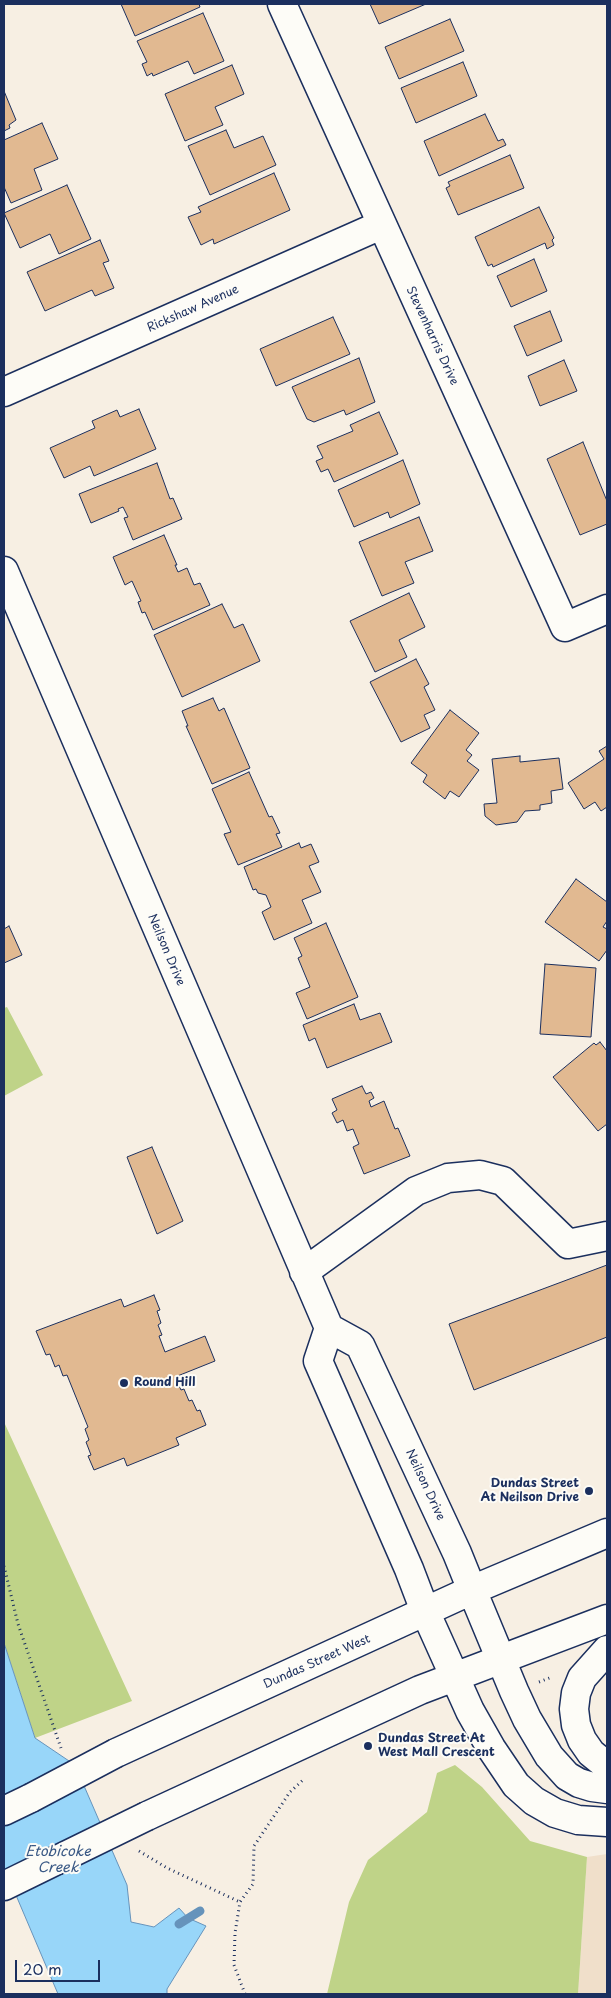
<!DOCTYPE html>
<html>
<head>
<meta charset="utf-8">
<style>
	body { margin:0 }
	#map { position:relative; width:611px; height:1998px; overflow:hidden; background:#f7efe3; font-family:"Playpen Sans",sans-serif }
	canvas { display:block }
	.frame { position:absolute; inset:0; border:5px solid #1b2f5e; pointer-events:none }
	.scale { position:absolute; left:15px; top:1960px; width:85px; height:22px; box-sizing:border-box; border:2px solid #1b2f5e; border-top:0; padding-left:6px; font-size:15px; line-height:18px; white-space:nowrap; color:#1b2f5e; -webkit-text-stroke:4px #fdfcf7; paint-order:stroke }
</style>
</head>
<body>
<div id="map">
<canvas width="611" height="1998"></canvas>
<div class="frame"></div>
<div class="scale">20 m</div>
</div>
<script>
const ctx = document.querySelector('canvas').getContext('2d');
ctx.lineJoin = 'round';
function fill(path, color) { ctx.fillStyle = color; ctx.fill(path, 'evenodd'); }
const poly = rows => new Path2D(rows.map(r => 'M' + r).join(''));
function trace(path, color, width, dash) { ctx.strokeStyle = color; ctx.lineWidth = width; ctx.lineCap = dash ? 'butt' : 'round'; ctx.setLineDash(dash || []); ctx.stroke(path); }
function label(font, color, halo, rows, align = 'center') {
  ctx.font = font + ' "Playpen Sans",sans-serif'; ctx.lineWidth = 4; ctx.setLineDash([]); ctx.textBaseline = 'middle'; ctx.strokeStyle = halo; ctx.fillStyle = color; for (const [text, x, y, turn = 0] of rows) {
    ctx.save(); ctx.translate(x, y); ctx.rotate((+turn || 0) * Math.PI / 180); ctx.textAlign = isNaN(turn) ? turn : align; if (halo) ctx.strokeText(text, 0, 0); ctx.fillText(text, 0, 0); ctx.restore();
  }
}
fill(poly([
	[607,1854,607,1994,578,1994,587,1857]
]), '#f0dfca');
fill(poly([
	[7,1007,43,1075,4,1096,4,1008],
	[4,1422,132,1701,35,1738,4,1643],
	[455,1765,482,1787,530,1841,587,1857,578,1994,327,1994,349,1902,368,1860,427,1812,437,1773]
]), '#bfd388');
const water = poly([
	[4,1643,35,1738,75,1765,127,1885,131,1922,154,1927,179,1908,188,1918,206,1926,167,1989,167,1994,58,1994,4,1867,4,1643]
]);
fill(water, '#98d6f9');
trace(water, '#6693bb', 1);
trace(poly([
	[179,1924,200,1911]
]), '#6693bb', 9);
const building = poly([
	[121,4,199,4,200,7,135,36,121,4],
	[370,4,426,4,379,24,370,4],
	[203,13,224,61,194,74,188,61,153,76,152,73,147,76,142,64,147,62,137,41,203,13],
	[450,19,464,51,399,79,385,47,450,19],
	[463,62,477,96,416,123,401,88,463,62],
	[232,65,244,94,215,107,223,125,185,141,165,94,232,65],
	[4,91,16,120,9,125,10,128,4,131,4,91],
	[485,114,498,141,503,139,506,145,439,176,424,141,485,114],
	[42,123,58,159,34,169,42,190,11,203,4,187,4,140,42,123],
	[226,130,234,148,263,136,276,165,210,195,188,146,226,130],
	[510,155,524,188,458,215,446,188,450,186,448,182,510,155],
	[274,173,290,210,214,244,213,239,201,245,188,217,201,212,198,207,274,173],
	[67,185,91,239,59,254,50,234,20,248,4,213,67,185],
	[539,207,554,238,552,240,554,245,547,249,545,243,493,267,492,264,488,266,475,237,539,207],
	[100,240,109,261,103,263,114,288,95,296,92,290,45,311,27,272,100,240],
	[534,259,547,291,511,307,497,276,534,259],
	[550,311,562,341,527,356,514,326,550,311],
	[333,317,350,354,276,386,260,349,333,317],
	[359,358,375,402,346,415,344,410,314,422,307,419,292,387,359,358],
	[564,360,577,391,540,406,528,376,564,360],
	[139,409,156,449,94,476,90,466,64,478,50,448,95,428,92,421,117,410,120,417,139,409],
	[379,412,398,454,334,482,328,469,321,472,316,461,323,458,317,446,353,431,350,425,379,412],
	[583,442,607,501,607,524,580,535,547,459,583,442],
	[403,460,420,504,390,518,388,512,354,527,338,490,403,460],
	[157,463,170,499,173,498,182,519,133,540,124,518,128,517,123,507,118,509,119,511,91,523,79,494,157,463],
	[419,517,433,551,405,562,414,583,382,596,359,542,419,517],
	[164,535,177,565,175,565,178,572,187,568,194,585,200,583,210,605,153,630,145,612,142,613,138,602,141,601,132,581,125,585,113,557,164,535],
	[409,593,425,627,399,640,407,657,375,672,350,621,409,593],
	[222,604,234,628,243,624,260,661,182,697,154,635,222,604],
	[416,659,429,684,424,687,435,710,424,715,430,728,401,742,370,682,416,659],
	[213,698,219,711,224,708,250,768,212,784,186,726,188,726,182,711,213,698],
	[450,710,479,733,466,750,472,755,467,761,479,770,459,797,450,791,445,799,423,782,427,775,411,763,450,710],
	[607,746,607,807,601,811,595,802,584,809,568,783,604,759,599,751,607,746],
	[520,756,520,762,559,758,563,789,551,791,552,803,540,805,540,810,525,811,517,822,496,825,485,816,484,804,497,803,492,759,520,756],
	[249,772,269,817,272,816,280,833,276,834,282,847,238,865,224,834,231,832,212,789,249,772],
	[299,843,301,848,311,844,319,862,309,866,321,892,302,900,312,923,274,940,262,912,271,907,266,895,258,893,256,889,253,890,244,867,299,843],
	[576,879,607,902,607,921,603,927,607,929,607,950,599,961,545,922,576,879],
	[326,923,358,997,307,1019,296,993,310,987,298,958,302,956,294,938,326,923],
	[9,926,22,955,4,963,4,929,9,926],
	[545,964,596,968,591,1037,540,1034,545,964],
	[354,1004,360,1020,380,1013,392,1042,327,1068,315,1038,309,1041,303,1025,354,1004],
	[600,1042,607,1051,607,1124,598,1131,553,1077,594,1043,596,1045,600,1042],
	[362,1086,366,1094,371,1092,374,1098,369,1101,371,1107,384,1101,395,1129,398,1128,410,1156,364,1174,353,1147,359,1144,353,1129,347,1131,343,1120,337,1123,332,1113,337,1110,332,1099,362,1086],
	[152,1147,183,1221,157,1234,127,1157,152,1147],
	[607,1265,607,1337,474,1390,449,1324,607,1265],
	[154,1295,160,1310,157,1311,161,1323,158,1325,162,1335,159,1336,165,1352,205,1336,215,1361,175,1377,181,1390,184,1389,189,1401,192,1400,197,1411,200,1410,206,1425,176,1438,179,1445,127,1466,124,1458,94,1470,88,1456,91,1455,86,1442,89,1440,85,1429,88,1427,67,1375,63,1376,59,1365,55,1367,50,1354,46,1355,36,1331,121,1299,124,1307,154,1295]
]);
fill(building, '#e1b991');
trace(building, '#1b2f5e', 1);
const minor = poly([
	[282,4,565,627,607,609],
	[4,392,381,225],
	[4,571,329,1328,360,1345,457,1553,472,1590],
	[304,1272,416,1191,448,1178,480,1175,503,1181,568,1244,607,1236],
	[329,1328,318,1361,409,1569,425,1611]
]);
const major = poly([
	[472,1590,514,1691,527,1719,549,1756,567,1776,579,1783,592,1787,607,1789],
	[425,1611,470,1711,491,1748,516,1785,534,1801,555,1813,578,1820,607,1822],
	[607,1650,582,1678,576,1693,574,1709,576,1725,582,1740,591,1753,607,1766],
	[116,1753,472,1590,607,1533],
	[4,1811,31,1798],
	[147,1816,420,1690,607,1619],
	[4,1886,55,1861]
]);
trace(minor, '#1b2f5e', 31);
trace(major, '#1b2f5e', 31);
trace(poly([
	[4,1566,18,1624,62,1751],
	[539,1682,552,1677],
	[139,1851,167,1868,240,1902],
	[245,1994,234,1965,235,1933,240,1902,253,1884,254,1846,290,1792,303,1780]
]), '#1b2f5e', 3, [1, 4]);
trace(minor, '#fdfcf7', 28);
trace(major, '#fdfcf7', 28);
const majorBridge = poly([
	[31,1798,116,1753],
	[55,1861,147,1816]
]);
trace(majorBridge, '#1b2f5e', 31, []);
trace(majorBridge, '#fdfcf7', 28);
for (const [x, y, r, color] of [
	[124,1383,5,"#1b2f5e"],
	[589,1491,5,"#1b2f5e"],
	[368,1746,5,"#1b2f5e"]
]) { const dot = new Path2D(); dot.arc(x, y, r, 0, 2 * Math.PI); ctx.fillStyle = color; ctx.fill(dot); trace(dot, '#fdfcf7', 2); }
label('12px', '#1b2f5e', '#fdfcf7', [
	["Rickshaw Avenue",193,309,-24],
	["Stevenharris Drive",432,336,65],
	["Neilson Drive",166,950,67],
	["Neilson Drive",425,1485,65],
	["Dundas Street West",317,1662,-24]
]);
label('bold 12px', '#1b2f5e', '#fdfcf7', [
	["Round Hill",134,1383],
	["Dundas Street",579,1484,"right"],
	["At Neilson Drive",579,1498,"right"],
	["Dundas Street At",378,1739],
	["West Mall Crescent",378,1753]
], 'left');
label('italic 14px', '#3a5985', '#fdfcf7', [
	["Etobicoke",58,1852],
	["Creek",58,1868]
]);
</script>
</body>
</html>
